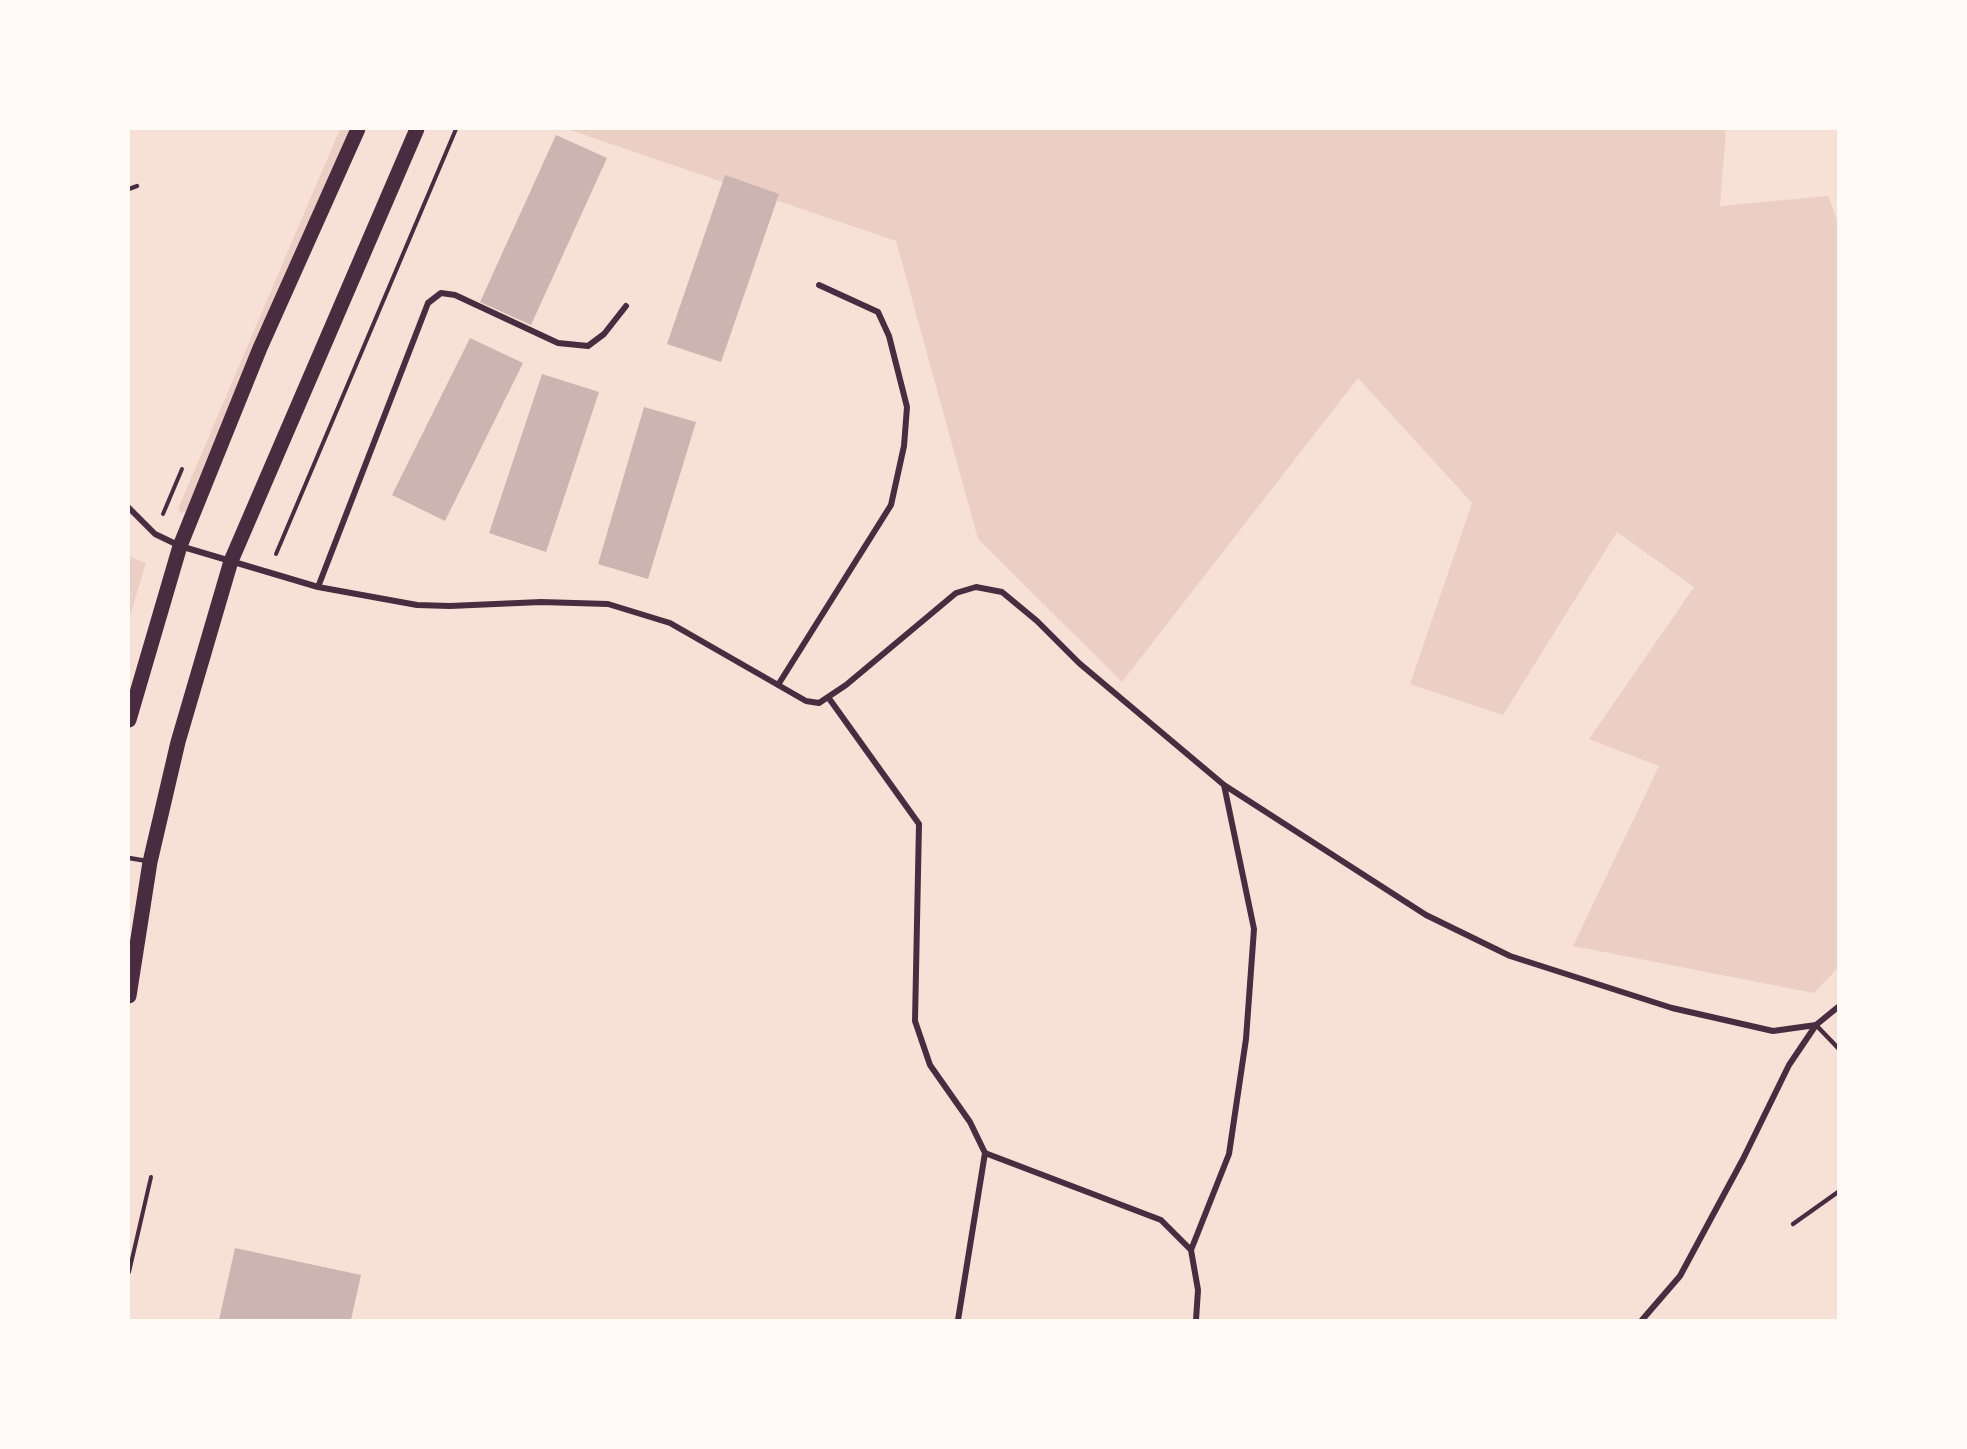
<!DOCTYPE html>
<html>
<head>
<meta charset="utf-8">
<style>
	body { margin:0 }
	#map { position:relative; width:1967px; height:1449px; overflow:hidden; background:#f7e1d7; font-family:Manrope,sans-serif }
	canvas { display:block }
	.frame { position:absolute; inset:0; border:130px solid #fffaf5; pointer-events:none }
</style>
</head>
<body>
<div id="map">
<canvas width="1967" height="1449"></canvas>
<div class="frame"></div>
</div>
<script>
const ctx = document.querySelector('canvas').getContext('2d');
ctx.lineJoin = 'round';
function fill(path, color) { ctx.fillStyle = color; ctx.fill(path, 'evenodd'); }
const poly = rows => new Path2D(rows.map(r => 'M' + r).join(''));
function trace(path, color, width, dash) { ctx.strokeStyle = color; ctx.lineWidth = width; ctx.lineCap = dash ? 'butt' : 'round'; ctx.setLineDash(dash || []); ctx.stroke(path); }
fill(poly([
	[340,129,350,129,187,511,180,513,178,509],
	[567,129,1726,129,1720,206,1828,196,1838,222,1838,968,1814,993,1573,946,1659,766,1589,739,1694,587,1617,532,1503,715,1410,684,1472,503,1358,378,1122,682,978,539,896,241],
	[129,556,146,563,130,616,129,616]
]), '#ebcfc5');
fill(poly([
	[556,135,607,158,531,325,480,302],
	[725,175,779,194,721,362,667,344],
	[470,338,523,363,445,521,392,495],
	[542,374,599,392,546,552,489,533],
	[644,407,696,422,648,579,598,564],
	[235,1248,361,1275,351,1320,219,1320]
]), '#ccb4b1');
trace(poly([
	[163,514,182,469],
	[276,554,456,129],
	[129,1272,151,1177]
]), '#4a2c40', 4);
trace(poly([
	[129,189,137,186],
	[129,858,147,861],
	[1816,1025,1838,1048],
	[1793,1224,1838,1192]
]), '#4a2c40', 4.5);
trace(poly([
	[129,508,155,534,180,546,318,587,417,605,450,606,541,602,608,604,670,623,806,701,819,703,846,685,956,593,976,587,1002,592,1037,621,1079,663,1224,785,1426,915,1510,956,1672,1008,1773,1031,1816,1025,1838,1007],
	[318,587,428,303,441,293,455,295,558,343,588,346,604,334,626,306],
	[778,685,891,505,904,446,907,407,889,336,878,312,819,285],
	[828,697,919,824,915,1021,930,1065,970,1122,985,1153,958,1320],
	[985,1153,1161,1220,1191,1250,1198,1290,1196,1320],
	[1191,1250,1229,1154,1246,1039,1254,929,1224,785],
	[1642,1320,1680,1276,1743,1159,1789,1065,1816,1025]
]), '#4a2c40', 6);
trace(poly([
	[129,720,180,546,260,348,358,129],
	[129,996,150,862,178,742,231,561,417,129]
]), '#4a2c40', 15);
</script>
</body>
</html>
